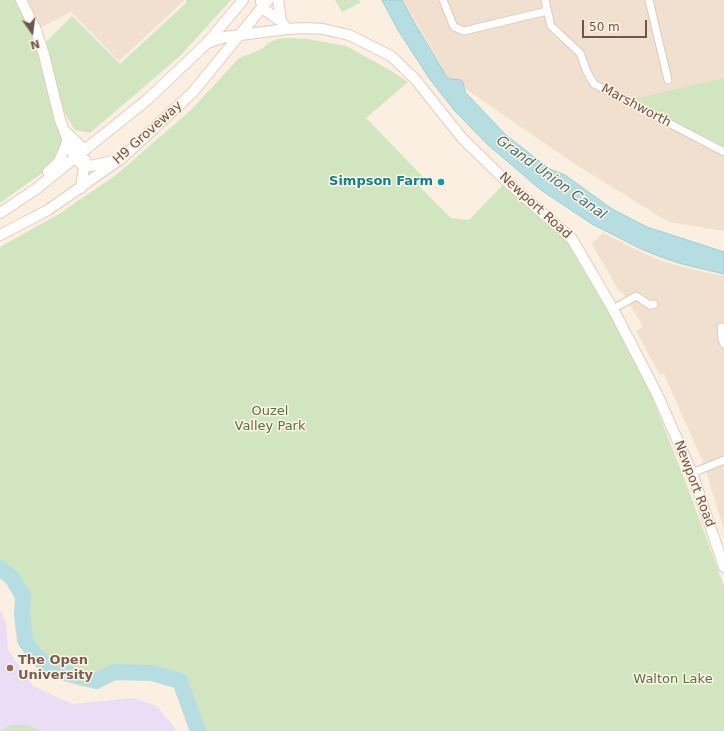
<!DOCTYPE html>
<html>
<head>
<meta charset="utf-8">
<style>
	body { margin:0 }
	#map { position:relative; width:724px; height:731px; overflow:hidden; background:#faefe0; font-family:"DejaVu Sans",sans-serif }
	canvas { display:block }
	.north { position:absolute; left:12px; top:12px; width:40px; height:40px; -webkit-text-stroke:3px #fef3e5; paint-order:stroke; rotate:166deg; font-size:11px; font-weight:700; line-height:16px; text-align:center; color:#6f5549 }
	.north::after { content:''; display:block; margin:auto; width:14px; height:18px; background:#6f5549; clip-path:polygon(50% 0,100% 100%,50% 72%,0 100%) }
	.scale { position:absolute; left:582px; top:20px; width:65px; height:18px; box-sizing:border-box; border:2px solid #6f5549; border-top:0; padding-left:5px; font-size:12px; line-height:14px; white-space:nowrap; color:#6f5549; -webkit-text-stroke:3px #fef3e5; paint-order:stroke }
</style>
</head>
<body>
<div id="map">
<canvas width="724" height="731"></canvas>
<div class="north">N</div>
<div class="scale">50 m</div>
</div>
<script>
const ctx = document.querySelector('canvas').getContext('2d');
ctx.lineJoin = 'round';
function fill(path, color) { ctx.fillStyle = color; ctx.fill(path, 'evenodd'); }
const poly = rows => new Path2D(rows.map(r => 'M' + r).join(''));
function trace(path, color, width, dash) { ctx.strokeStyle = color; ctx.lineWidth = width; ctx.lineCap = dash ? 'butt' : 'round'; ctx.setLineDash(dash || []); ctx.stroke(path); }
function label(font, color, halo, rows, align = 'center') {
  ctx.font = font + ' "DejaVu Sans",sans-serif'; ctx.lineWidth = 3; ctx.setLineDash([]); ctx.textBaseline = 'middle'; ctx.strokeStyle = halo; ctx.fillStyle = color; for (const [text, x, y, turn = 0] of rows) {
    ctx.save(); ctx.translate(x, y); ctx.rotate((+turn || 0) * Math.PI / 180); ctx.textAlign = isNaN(turn) ? turn : align; if (halo) ctx.strokeText(text, 0, 0); ctx.fillText(text, 0, 0); ctx.restore();
  }
}
fill(poly([
	[21,0,184,0,184,1,119,61,71,12,36,30],
	[403,0,724,0,724,231,669,222,578,166,448,77],
	[603,233,643,253,662,261,690,269,724,276,724,530,703,462,664,374,660,375,636,331,643,326,622,292,619,291,592,244]
]), '#f1e0cf');
fill(poly([
	[0,610,6,622,8,650,33,686,72,704,133,698,157,706,177,731,0,731]
]), '#ecddf6');
fill(poly([
	[0,0,21,0,65,130,56,157,45,171,0,203],
	[186,0,231,0,180,56,90,133,75,130,64,112,46,42,72,16,120,64,186,3],
	[335,0,359,0,360,3,342,12],
	[291,38,308,39,346,46,388,69,408,82,366,118,425,179,419,186,451,218,469,220,503,185,569,244,604,303,646,382,686,483,724,586,724,731,198,731,180,681,152,673,114,672,96,681,63,675,37,658,25,640,22,615,23,596,12,578,0,568,0,247,59,214,116,175,191,110,239,58,253,53,263,48,268,43,277,39],
	[724,78,724,147,638,102,638,98],
	[11,725,27,725,43,731,0,731]
]), '#d1e6c0');
fill(poly([
	[106,670,111,681,96,687,80,687,59,678,61,671,88,676]
]), '#f8e8bc');
const water = poly([
	[382,0,402,0,414,22,447,77,450,79,461,80,463,82,465,92,506,135,534,157,550,169,565,175,612,209,647,227,724,252,724,274,682,264,658,256,639,248,592,224,541,190,487,144,454,110,429,78,398,30,382,0]
]);
fill(water, '#b6dee2');
trace(water, '#9dcdd3', 1);
trace(poly([
	[0,568,12,578,23,596,22,615,25,640,37,658,57,671,96,681,114,672,152,673,180,681,198,731]
]), '#b6dee2', 16);
const street = poly([
	[443,0,454,27,464,31,547,11],
	[545,0,551,26,580,53,587,72,594,84,724,152],
	[649,0,668,80],
	[613,309,636,296,650,305,654,304],
	[721,327,722,340,724,344],
	[692,473,724,460]
]);
const secondary = poly([
	[21,0,36,30,44,55,60,120,75,158,81,164,90,166,113,161],
	[278,0,281,21],
	[261,2,266,11,281,21,287,29],
	[207,43,225,37,287,29,306,28,323,29,349,35,391,56,415,79,462,138,506,181,572,239,613,309,657,394,692,473,724,567],
	[65,131,85,150],
	[48,172,59,162,68,140],
	[81,188,85,160],
	[0,213,36,189,148,99,207,43,243,0],
	[0,235,48,210,122,158,193,92,268,0]
]);
trace(street, '#ddcabd', 9);
trace(secondary, '#e4cdbd', 12);
trace(street, '#fff', 7);
trace(secondary, '#fff', 10);
for (const [x, y, r, color] of [
	[441,182,4,"#0f9aa8"],
	[10,668,4,"#8d6e63"]
]) { const dot = new Path2D(); dot.arc(x, y, r, 0, 2 * Math.PI); ctx.fillStyle = color; ctx.fill(dot); trace(dot, '#fef3e5', 1.5); }
label('13px', '#6f5549', '#fef3e5', [
	["Marshworth",636,106,28],
	["H9 Groveway",148,133,-42],
	["Newport Road",535,206,42],
	["Newport Road",694,484,69]
]);
label('bold 13px', '#0d838f', '#fef3e5', [
	["Simpson Farm",433,182]
], 'right');
label('13px', '#547442', '#fef3e5', [
	["Ouzel",270,412],
	["Valley Park",270,427],
	["Walton Lake",673,680]
]);
label('bold 13px', '#785e54', '#fef3e5', [
	["The Open",18,661],
	["University",18,676]
], 'left');
label('italic 14px', '#42747b', '#fef3e5', [
	["Grand Union Canal",551,178,36]
]);
</script>
</body>
</html>
